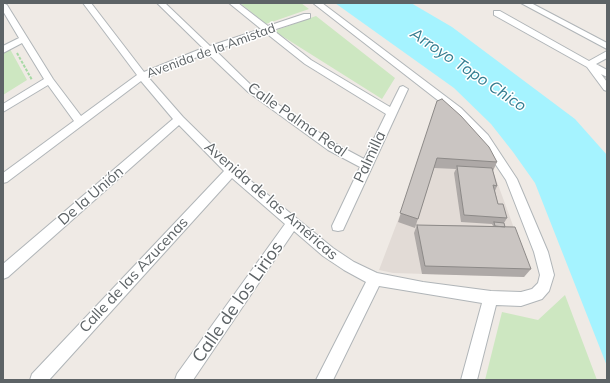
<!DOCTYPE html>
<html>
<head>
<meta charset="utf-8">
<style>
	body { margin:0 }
	#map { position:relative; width:610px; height:383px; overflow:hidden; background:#efeae5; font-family:Mulish,sans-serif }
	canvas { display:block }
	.frame { position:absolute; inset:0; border:4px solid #5d6366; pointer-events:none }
</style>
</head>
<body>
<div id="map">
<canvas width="610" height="383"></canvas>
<div class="frame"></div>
</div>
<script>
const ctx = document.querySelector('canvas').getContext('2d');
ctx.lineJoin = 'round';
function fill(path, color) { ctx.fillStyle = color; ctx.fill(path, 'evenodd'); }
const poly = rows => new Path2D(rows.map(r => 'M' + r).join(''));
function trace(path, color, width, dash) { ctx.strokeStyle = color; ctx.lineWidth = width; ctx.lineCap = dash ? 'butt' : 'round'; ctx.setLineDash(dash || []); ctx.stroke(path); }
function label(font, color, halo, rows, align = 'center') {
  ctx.font = font + ' Mulish,sans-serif'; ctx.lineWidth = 3; ctx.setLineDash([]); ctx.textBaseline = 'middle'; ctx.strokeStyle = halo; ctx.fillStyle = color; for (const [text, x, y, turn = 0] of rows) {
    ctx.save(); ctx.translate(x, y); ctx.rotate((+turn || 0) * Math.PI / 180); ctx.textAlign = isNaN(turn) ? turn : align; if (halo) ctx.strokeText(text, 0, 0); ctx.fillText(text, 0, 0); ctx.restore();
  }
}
fill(poly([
	[427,132,493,171,529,269,524,277,393,273,379,270,403,207]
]), '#e2dbd6');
fill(poly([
	[240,3,301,3,309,9,266,24],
	[316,16,395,78,382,99,274,31],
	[10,49,27,80,3,95,3,53],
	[565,295,597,380,485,380,502,312,538,320]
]), '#cde7c1');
fill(poly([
	[335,3,411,3,452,27,575,119,607,155,607,366,535,183,513,152,491,124,454,88]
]), '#a5f3ff');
const street = poly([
	[3,3,7,5,53,79,81,116,137,75,83,3,91,3,144,72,203,48,157,3,165,3,210,46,261,29,229,3,238,3,268,26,304,14,310,14,310,18,273,30,311,60,390,107,400,87,403,86,408,89,343,230,338,231,333,230,332,226,360,167,328,150,248,92,207,53,148,77,183,117,235,168,333,248,354,262,377,273,423,282,491,291,521,292,532,289,538,283,540,275,534,252,506,180,480,141,453,112,313,3,322,3,461,108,488,135,517,179,548,252,554,275,549,291,542,299,521,306,496,305,477,380,461,380,482,303,379,286,333,380,316,380,366,282,344,270,323,256,294,231,193,380,175,380,177,374,285,224,232,178,49,380,30,380,32,374,224,171,179,125,8,277,3,279,3,264,173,119,141,81,7,182,3,183,3,173,74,121,48,85,3,112,3,104,44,79,22,43,3,53,3,46,19,38,3,11,3,3],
	[266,33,305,64,386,114,364,159,336,144,254,88,215,50,266,33],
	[521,3,531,3,607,43,607,49,521,3],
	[494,11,500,11,589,61,607,51,607,58,596,64,607,70,607,77,601,74,607,82,607,91,604,90,587,67,494,15,494,11]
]);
trace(street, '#b0b5b8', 2);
trace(poly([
	[17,53,32,80]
]), '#a6d9a4', 2, [3, 1.5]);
fill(street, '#fff');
fill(poly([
	[437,101,497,162,493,171,497,186,495,191,498,204,507,218,504,223,505,227,531,269,524,277,422,274,414,233,417,225,493,226,492,224,461,222,454,173,456,169,434,168,415,228,398,222]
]), '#aea9a7');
const building = poly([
	[442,99,461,116,489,147,497,162,437,158,418,219,400,213,437,101,442,99],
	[457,166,492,168,497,186,493,185,498,204,503,204,507,218,464,215,457,166],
	[494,222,504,223,505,227,495,226,494,222],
	[417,225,515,227,531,269,425,266,417,225]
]);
fill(building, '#cac5c2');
trace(building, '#8d8a88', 1);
label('13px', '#5d6366', '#fff', [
	["Avenida de la Amistad",211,51,-20]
]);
label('15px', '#5d6366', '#fff', [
	["Calle Palma Real",297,120,35],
	["Palmilla",370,157,-65],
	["De la Unión",91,196,-41],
	["Avenida de las Américas",271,201,41],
	["Calle de las Azucenas",134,275,-47]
]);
label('italic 16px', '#357d90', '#fff', [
	["Arroyo Topo Chico",468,70,34]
]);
label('18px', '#5d6366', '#fff', [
	["Calle de los Lirios",238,302,-55]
]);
</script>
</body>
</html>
